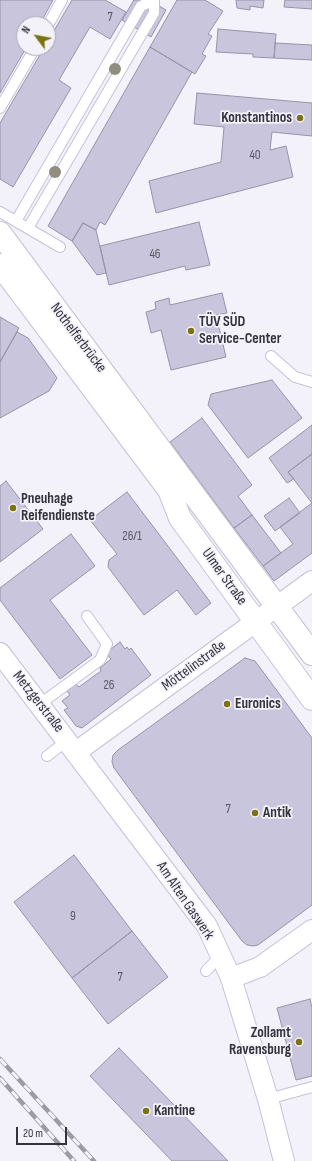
<!DOCTYPE html>
<html>
<head>
<meta charset="utf-8">
<style>
	body { margin:0 }
	#map { position:relative; width:312px; height:1161px; overflow:hidden; background:#f3f2fb; font-family:"Sofia Sans Condensed",sans-serif }
	canvas { display:block }
	.north { position:absolute; left:16px; top:16px; width:40px; height:40px; box-sizing:border-box; background:#f3f2fb; border:1px solid #a7a6af; border-radius:50%; rotate:302deg; font-size:11px; font-weight:700; line-height:16px; text-align:center; color:#34333c }
	.north::after { content:''; display:block; margin:auto; width:14px; height:18px; background:#7d7212; clip-path:polygon(50% 0,100% 100%,50% 72%,0 100%) }
	.scale { position:absolute; left:16px; top:1127px; width:51px; height:18px; box-sizing:border-box; border:2px solid #34333c; border-top:0; padding-left:5px; font-size:12px; line-height:14px; white-space:nowrap; color:#34333c; -webkit-text-stroke:3px #f3f2fb; paint-order:stroke }
</style>
</head>
<body>
<div id="map">
<canvas width="312" height="1161"></canvas>
<div class="north">N</div>
<div class="scale">20 m</div>
</div>
<script>
const ctx = document.querySelector('canvas').getContext('2d');
ctx.lineJoin = 'round';
function fill(path, color) { ctx.fillStyle = color; ctx.fill(path, 'evenodd'); }
const poly = rows => new Path2D(rows.map(r => 'M' + r).join(''));
function trace(path, color, width, dash) { ctx.strokeStyle = color; ctx.lineWidth = width; ctx.lineCap = dash ? 'butt' : 'round'; ctx.setLineDash(dash || []); ctx.stroke(path); }
function label(font, color, halo, rows, align = 'center') {
  ctx.font = font + ' "Sofia Sans Condensed",sans-serif'; ctx.lineWidth = 3.5; ctx.setLineDash([]); ctx.textBaseline = 'middle'; ctx.strokeStyle = halo; ctx.fillStyle = color; for (const [text, x, y, turn = 0] of rows) {
    ctx.save(); ctx.translate(x, y); ctx.rotate((+turn || 0) * Math.PI / 180); ctx.textAlign = isNaN(turn) ? turn : align; if (halo) ctx.strokeText(text, 0, 0); ctx.fillText(text, 0, 0); ctx.restore();
  }
}
const building = poly([
	[0,0,53,0,40,24,24,24,24,48,26,48,0,93,0,0],
	[72,0,105,0,126,12,110,39,90,27,59,80,71,88,13,187,0,179,0,123,44,48,48,48,48,41,72,0],
	[134,0,149,0,166,10,151,37,122,20,134,0],
	[177,0,205,0,223,11,208,34,212,36,202,54,206,56,195,74,150,47,177,0],
	[236,0,264,0,263,8,250,6,250,10,237,8,236,0],
	[285,0,312,0,312,9,284,7,285,0],
	[218,29,276,34,274,58,253,57,253,54,216,52,218,29],
	[275,43,312,45,312,60,274,58,275,43],
	[150,47,192,72,105,225,100,222,96,230,83,223,72,241,48,226,150,47],
	[197,93,312,103,312,136,272,132,270,150,286,146,293,177,156,213,149,181,221,162,224,127,194,124,197,93],
	[199,222,210,265,186,270,185,266,109,285,100,246,199,222],
	[83,223,96,230,106,273,97,275,72,241,83,223],
	[222,293,227,313,216,315,226,357,171,370,161,330,151,333,146,312,156,309,155,302,169,298,170,305,222,293],
	[0,317,19,328,0,362,0,317],
	[17,332,28,338,57,378,49,391,0,418,0,362,17,332],
	[272,380,302,418,248,458,208,405,211,394,272,380],
	[202,418,252,485,238,496,252,515,234,528,170,442,202,418],
	[312,425,312,454,288,472,294,479,287,483,269,458,312,425],
	[312,454,312,503,288,472,312,454],
	[6,481,43,529,0,562,0,486,6,481],
	[127,492,211,603,196,615,177,590,144,615,108,567,109,560,117,554,90,520,127,492],
	[289,498,300,513,275,531,264,516,289,498],
	[312,503,312,553,274,581,263,566,293,544,280,527,312,503],
	[252,515,281,553,263,566,234,528,252,515],
	[71,534,95,566,50,600,92,655,60,679,0,600,0,588,71,534],
	[120,642,125,649,127,647,129,650,131,648,151,675,82,728,76,726,64,710,68,708,62,701,70,695,67,691,76,684,79,687,101,671,100,668,111,659,106,653,120,642],
	[245,658,255,661,312,738,312,905,258,945,253,946,247,945,242,941,114,768,112,762,113,755,118,750,245,658],
	[74,855,132,931,72,978,14,902,74,855],
	[132,931,168,977,108,1024,72,978,132,931],
	[310,999,312,1008,312,1076,296,1080,277,1008,310,999],
	[119,1048,228,1161,172,1161,90,1076,119,1048]
]);
fill(building, '#c8c5dc');
trace(building, '#9693a8', 1);
const service = poly([
	[48,25,62,0],
	[0,108,35,48],
	[0,212,60,247],
	[16,221,141,6,153,1],
	[28,228,154,13,154,0],
	[271,356,295,377,312,382],
	[40,704,100,660,107,644,87,616],
	[47,756,68,740],
	[206,971,220,956],
	[268,1099,312,1087]
]);
const minor = poly([
	[0,653,207,926,231,978,268,1099,284,1161],
	[76,752,312,581],
	[231,978,260,967,312,930]
]);
const primary = poly([
	[0,233,312,654],
	[0,265,169,490,180,518,312,699]
]);
trace(service, '#c5c2d8', 12);
trace(minor, '#c5c2d8', 22);
trace(primary, '#c5c2d8', 24);
trace(service, '#fff', 10);
trace(minor, '#fff', 20);
trace(primary, '#fff', 22);
const rail = poly([
	[0,1059,94,1161],
	[0,1078,74,1161]
]);
trace(rail, '#9c9ba4', 4.5);
trace(rail, '#f3f2fb', 3, [9]);
ctx.fillStyle = '#918d7f';
for (const [x, y] of [
	[115,69],
	[55,172]
]) { ctx.beginPath(); ctx.arc(x, y, 6, 0, 2 * Math.PI); ctx.fill(); }
for (const [x, y, r, color] of [
	[300,118,4,"#7d7212"],
	[191,331,4,"#7d7212"],
	[13,508,4,"#7d7212"],
	[227,704,4,"#7d7212"],
	[255,813,4,"#7d7212"],
	[299,1042,4,"#7d7212"],
	[146,1111,4,"#7d7212"]
]) { const dot = new Path2D(); dot.arc(x, y, r, 0, 2 * Math.PI); ctx.fillStyle = color; ctx.fill(dot); trace(dot, '#f3f2fb', 1.5); }
label('13px', '#595864', null, [
	["7",110,18],
	["40",255,156],
	["46",155,255],
	["26/1",132,537],
	["26",109,686],
	["7",228,810],
	["9",73,917],
	["7",120,978]
]);
label('bold 15px', '#34333c', '#f3f2fb', [
	["Konstantinos",292,118,"right"],
	["TÜV SÜD",199,322],
	["Service-Center",199,339],
	["Pneuhage",21,499],
	["Reifendienste",21,516],
	["Euronics",235,704],
	["Antik",263,813],
	["Zollamt",291,1033,"right"],
	["Ravensburg",291,1050,"right"],
	["Kantine",154,1111]
], 'left');
label('15px', '#34333c', '#f3f2fb', [
	["Nothelferbrücke",78,338,53],
	["Ulmer Straße",224,577,54],
	["Möttelinstraße",194,666,-36],
	["Metzgerstraße",38,702,52],
	["Am Alten Gaswerk",185,901,56]
]);
</script>
</body>
</html>
